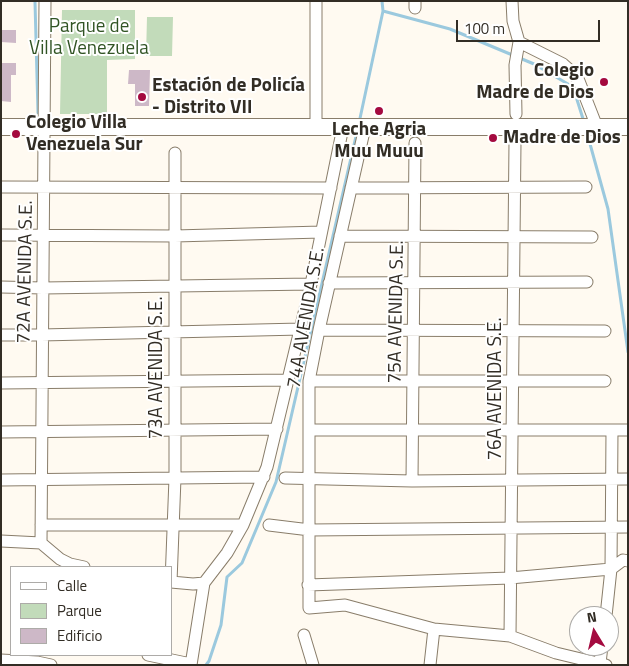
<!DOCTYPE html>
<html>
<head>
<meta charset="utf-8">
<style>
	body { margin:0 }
	#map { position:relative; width:629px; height:666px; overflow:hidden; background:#fffaf1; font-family:"Titillium Web",sans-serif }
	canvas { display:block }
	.frame { position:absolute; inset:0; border:2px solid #322d25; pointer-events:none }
	.legend { position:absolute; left:10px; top:566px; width:162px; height:90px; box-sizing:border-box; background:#fff; border:1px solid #adaba8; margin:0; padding:6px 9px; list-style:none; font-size:15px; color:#322d25 }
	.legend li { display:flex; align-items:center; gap:10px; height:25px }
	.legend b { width:25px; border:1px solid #adaba8 }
	.north { position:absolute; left:569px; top:606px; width:50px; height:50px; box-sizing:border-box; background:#fff; border:1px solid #adaba8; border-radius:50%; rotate:351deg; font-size:14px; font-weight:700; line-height:20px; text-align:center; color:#322d25 }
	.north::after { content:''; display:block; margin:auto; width:18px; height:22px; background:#a40a3f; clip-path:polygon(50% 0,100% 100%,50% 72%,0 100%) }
	.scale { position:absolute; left:456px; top:20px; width:144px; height:22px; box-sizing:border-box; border:2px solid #322d25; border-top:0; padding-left:6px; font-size:15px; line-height:18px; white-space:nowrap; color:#322d25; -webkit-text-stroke:4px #fff; paint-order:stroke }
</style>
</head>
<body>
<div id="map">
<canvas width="629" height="666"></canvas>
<div class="frame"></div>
<ul class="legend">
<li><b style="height:6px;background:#fff"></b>Calle</li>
<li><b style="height:14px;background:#c2dbba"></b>Parque</li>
<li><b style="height:14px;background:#cdb8c7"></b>Edificio</li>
</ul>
<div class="north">N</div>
<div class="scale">100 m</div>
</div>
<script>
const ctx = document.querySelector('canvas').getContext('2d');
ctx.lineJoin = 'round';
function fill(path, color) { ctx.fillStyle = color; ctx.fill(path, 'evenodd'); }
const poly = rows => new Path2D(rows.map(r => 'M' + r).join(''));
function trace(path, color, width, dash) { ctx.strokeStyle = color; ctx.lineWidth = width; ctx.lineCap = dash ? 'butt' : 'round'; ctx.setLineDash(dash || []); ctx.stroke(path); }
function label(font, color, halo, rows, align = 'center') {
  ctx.font = font + ' "Titillium Web",sans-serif'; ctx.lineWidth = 4; ctx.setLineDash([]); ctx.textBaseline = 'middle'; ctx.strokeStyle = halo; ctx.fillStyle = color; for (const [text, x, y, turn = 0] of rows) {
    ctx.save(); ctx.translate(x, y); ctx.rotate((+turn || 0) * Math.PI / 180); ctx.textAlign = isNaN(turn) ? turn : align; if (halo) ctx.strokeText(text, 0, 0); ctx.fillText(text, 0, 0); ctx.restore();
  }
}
fill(poly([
	[62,10,135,10,135,59,107,60,107,114,60,114],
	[147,17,173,17,172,56,146,56]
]), '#c2dbba');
trace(poly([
	[35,2,38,113],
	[383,11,450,29,534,64,573,87,584,122],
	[359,123,383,11,382,1],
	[587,133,608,209,628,352],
	[206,665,209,661,221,625,227,577,242,563,276,482,357,132]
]), '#9bc9de', 3);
fill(poly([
	[1,30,16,30,16,43,1,42],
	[1,63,16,63,16,75,11,75,11,102,1,101],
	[129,70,150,70,149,106,135,106,135,84,128,84]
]), '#cdb8c7');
const street = poly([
	[316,1,316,127],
	[415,1,415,8],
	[512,1,513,21,519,42,515,65,516,114],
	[519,42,563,64,572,72,579,81,597,127],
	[365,127,319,330,309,381,309,608,345,605,434,629,510,636,556,653,606,665],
	[175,153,175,478,171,582,193,584,204,583],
	[1,187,331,188],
	[351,188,586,187],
	[1,235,175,236,321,232],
	[340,236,592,237],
	[329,283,587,282],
	[1,287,43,288,311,284],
	[319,330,605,331],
	[1,335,41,335,301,329],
	[309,381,605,381],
	[1,383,289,380],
	[310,430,628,430],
	[1,432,277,429],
	[285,478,412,481,628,479],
	[1,480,264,477],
	[412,481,415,143],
	[41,525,243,525],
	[269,525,310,530,628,527],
	[1,541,41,543,60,559,70,564,84,567],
	[41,543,45,1],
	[308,585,510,578,611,569,623,560,628,561],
	[606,616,611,569,612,430],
	[304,635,313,665],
	[510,636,515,142],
	[148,655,191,664],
	[1,660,37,662,51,665],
	[600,663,602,646],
	[191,665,204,583,227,553,243,525,267,467,311,284,343,127],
	[430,665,434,629]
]);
const secondary = poly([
	[1,127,628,127]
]);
trace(street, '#897d6a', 13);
trace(secondary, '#897d6a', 18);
trace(street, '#fff', 11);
trace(secondary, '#fff', 16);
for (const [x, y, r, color] of [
	[604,82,5,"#a40a3f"],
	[142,97,5,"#a40a3f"],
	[379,111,5,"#a40a3f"],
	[16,134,5,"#a40a3f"],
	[493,138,5,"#a40a3f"]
]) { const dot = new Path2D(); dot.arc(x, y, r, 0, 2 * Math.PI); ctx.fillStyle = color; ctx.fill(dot); trace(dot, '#fff', 2); }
label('19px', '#315424', '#fff', [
	["Parque de",89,27],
	["Villa Venezuela",89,49]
]);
label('bold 19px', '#322d25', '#fff', [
	["Colegio",594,71,"right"],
	["Madre de Dios",594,93,"right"],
	["Estación de Policía",152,86],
	["- Distrito VII",152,108],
	["Colegio Villa",26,123],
	["Venezuela Sur",26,145],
	["Leche Agria",379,130,"center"],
	["Muu Muuu",379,152,"center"],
	["Madre de Dios",503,138]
], 'left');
label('19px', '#322d25', '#fff', [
	["72A AVENIDA S.E.",26,272,-89],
	["75A AVENIDA S.E.",397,312,-89],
	["74A AVENIDA S.E.",307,318,-80],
	["73A AVENIDA S.E.",157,368,-90],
	["76A AVENIDA S.E.",496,389,-90]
]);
</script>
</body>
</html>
